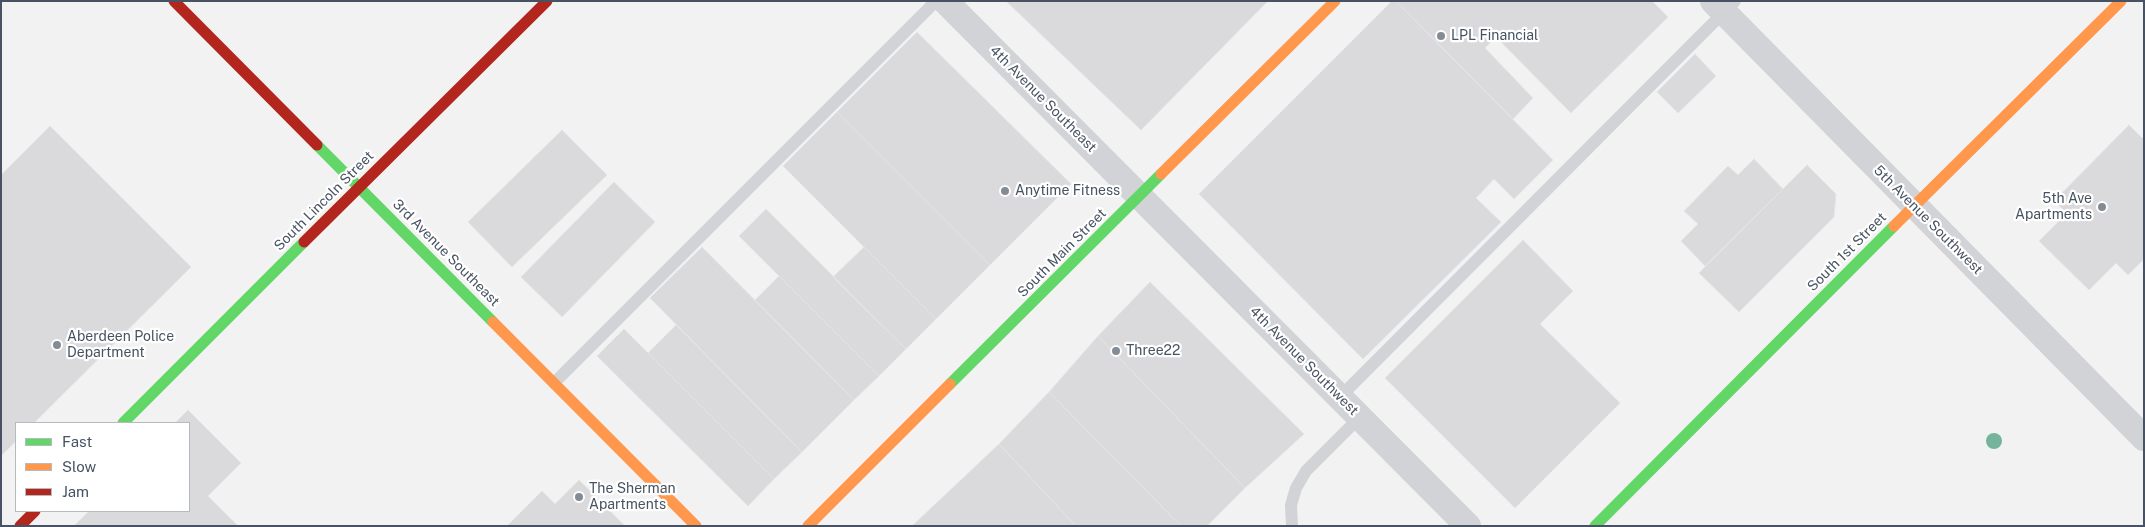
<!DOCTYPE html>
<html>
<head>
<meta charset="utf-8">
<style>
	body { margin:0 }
	#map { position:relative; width:2145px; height:527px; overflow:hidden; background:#f3f2f2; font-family:"Public Sans",sans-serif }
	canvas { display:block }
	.frame { position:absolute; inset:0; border:2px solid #475362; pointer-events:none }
	.legend { position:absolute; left:15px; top:422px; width:175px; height:90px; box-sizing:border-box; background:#fff; border:1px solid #b5bac0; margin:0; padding:6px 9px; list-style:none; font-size:15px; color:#475362 }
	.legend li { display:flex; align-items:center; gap:10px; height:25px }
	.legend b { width:25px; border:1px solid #b5bac0 }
</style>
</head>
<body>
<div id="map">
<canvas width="2145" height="527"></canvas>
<div class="frame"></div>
<ul class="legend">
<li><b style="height:6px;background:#63d668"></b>Fast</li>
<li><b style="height:6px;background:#ff974d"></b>Slow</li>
<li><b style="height:6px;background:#b3261e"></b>Jam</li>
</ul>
</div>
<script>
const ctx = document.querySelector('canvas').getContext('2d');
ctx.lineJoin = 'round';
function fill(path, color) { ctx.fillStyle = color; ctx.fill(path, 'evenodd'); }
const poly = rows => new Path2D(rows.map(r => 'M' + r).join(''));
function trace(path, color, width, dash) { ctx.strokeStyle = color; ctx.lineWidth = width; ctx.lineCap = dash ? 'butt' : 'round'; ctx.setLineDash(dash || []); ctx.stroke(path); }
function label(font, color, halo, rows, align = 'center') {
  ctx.font = font + ' "Public Sans",sans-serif'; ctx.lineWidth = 4.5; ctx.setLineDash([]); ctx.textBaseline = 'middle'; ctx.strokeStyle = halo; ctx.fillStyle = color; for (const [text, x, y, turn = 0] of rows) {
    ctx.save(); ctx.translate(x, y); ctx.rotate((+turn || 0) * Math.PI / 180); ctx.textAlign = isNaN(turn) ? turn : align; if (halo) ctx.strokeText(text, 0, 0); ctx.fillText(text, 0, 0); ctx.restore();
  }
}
const building = poly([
	[1006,1,1268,1,1141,130,1006,1],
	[1392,1,1396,1,1553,160,1514,199,1494,179,1476,198,1501,222,1363,359,1199,194,1392,1],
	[1396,1,1652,1,1668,17,1571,113,1496,37,1485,48,1533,98,1513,119,1396,1],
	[917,32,1071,184,990,265,837,112,917,32],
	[1695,54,1716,76,1678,113,1657,92,1695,54],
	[837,112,990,265,936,319,783,166,837,112],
	[2129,125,2142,138,2144,136,2144,259,2128,275,2116,263,2089,290,2039,241,2067,213,2054,201,2129,125],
	[50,126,191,267,34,423,16,423,16,441,1,456,1,175,50,126],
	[562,130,607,175,512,267,468,222,562,130],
	[1754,159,1783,189,1705,266,1681,241,1698,224,1684,211,1728,166,1738,175,1754,159],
	[1807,165,1836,194,1834,217,1739,312,1699,273,1807,165],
	[614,182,655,222,562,317,521,277,614,182],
	[766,209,906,349,879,376,739,236,766,209],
	[1523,240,1573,291,1540,324,1620,403,1515,508,1385,378,1523,240],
	[702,247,854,400,802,452,650,298,702,247],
	[864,247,936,319,906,349,833,277,864,247],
	[779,276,879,376,854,400,755,300,779,276],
	[1150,282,1304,434,1245,488,1098,336,1150,282],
	[676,325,802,452,774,479,648,353,676,325],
	[624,329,774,479,748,506,597,356,624,329],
	[1098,336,1245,488,1207,526,1181,526,1049,392,1098,336],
	[1049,392,1181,526,1076,526,999,444,1049,392],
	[188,410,241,463,208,496,238,526,74,526,89,511,189,511,189,423,175,423,188,410],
	[999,444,1076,526,912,526,999,444],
	[579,480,625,526,507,526,542,491,555,504,579,480]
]);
fill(building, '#dadadd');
trace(building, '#e4e4e5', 1);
trace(poly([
	[554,383,936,1],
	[1340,397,1735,1],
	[1292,526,1291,505,1296,488,1306,471,1360,417]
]), '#d1d3d7', 12);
trace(poly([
	[945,1,1468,526],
	[1713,1,2144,438]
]), '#d1d3d7', 26);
trace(poly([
	[317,145,493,322],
	[950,384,1161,174],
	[123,423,304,242],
	[1595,526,1894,226]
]), '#63d668', 11);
trace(poly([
	[1161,174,1335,1],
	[1894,226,2121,1],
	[493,322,696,526],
	[808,526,950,384]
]), '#ff974d', 11);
trace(poly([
	[174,1,317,145],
	[304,242,547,1],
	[20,526,35,511]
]), '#b3261e', 11);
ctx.fillStyle = '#74b49a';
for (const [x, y] of [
	[1994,441]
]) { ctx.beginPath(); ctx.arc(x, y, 8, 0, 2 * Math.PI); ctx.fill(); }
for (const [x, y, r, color] of [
	[1441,36,5,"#838b94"],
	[1005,191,5,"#838b94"],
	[2102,207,5,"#838b94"],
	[57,345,5,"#838b94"],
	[1116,351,5,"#838b94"],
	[579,497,5,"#838b94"]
]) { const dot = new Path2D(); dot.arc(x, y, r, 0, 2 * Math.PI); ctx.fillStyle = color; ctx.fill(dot); trace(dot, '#fff', 2); }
label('14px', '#475362', '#fff', [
	["LPL Financial",1451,36],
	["Anytime Fitness",1015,191],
	["5th Ave",2092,199,"right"],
	["Apartments",2092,215,"right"],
	["Aberdeen Police",67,337],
	["Department",67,353],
	["Three22",1126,351],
	["The Sherman",589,489],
	["Apartments",589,505]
], 'left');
label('14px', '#475362', '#fff', [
	["4th Avenue Southeast",1043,99,45],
	["South Lincoln Street",324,201,-45],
	["5th Avenue Southwest",1928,220,45],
	["South 1st Street",1847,252,-45],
	["3rd Avenue Southeast",446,253,45],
	["South Main Street",1062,253,-45],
	["4th Avenue Southwest",1304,361,45]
]);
</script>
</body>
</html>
